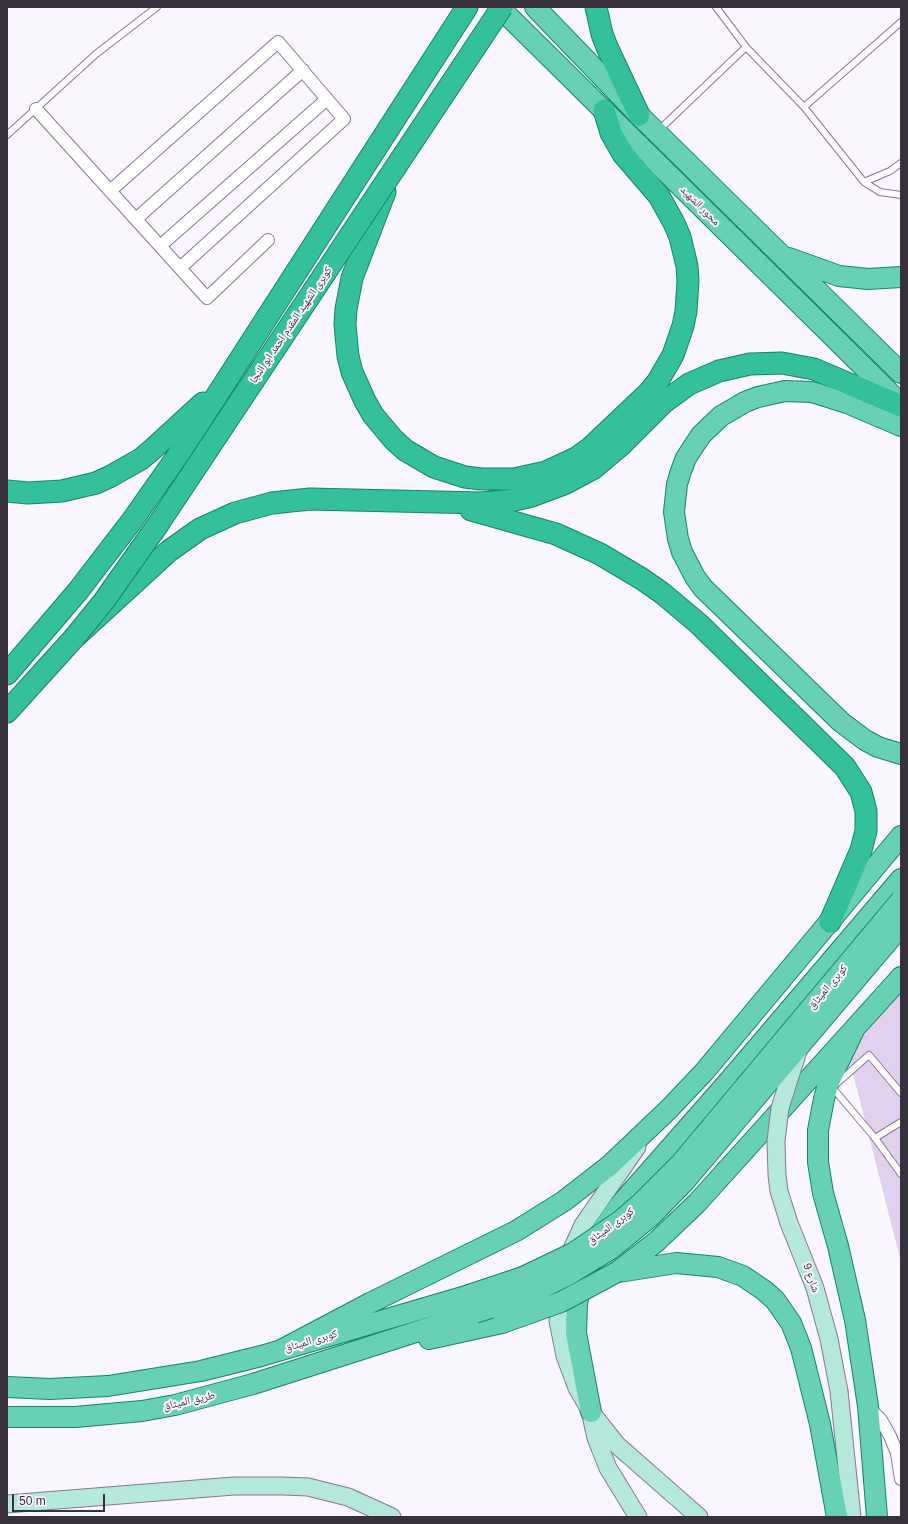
<!DOCTYPE html>
<html>
<head>
<meta charset="utf-8">
<style>
	body { margin:0 }
	#map { position:relative; width:908px; height:1524px; overflow:hidden; background:#faf6fd; font-family:Arial,sans-serif }
	canvas { display:block }
	.frame { position:absolute; inset:0; border:8px solid #37303d; pointer-events:none }
	.scale { position:absolute; left:12px; top:1494px; width:93px; height:18px; box-sizing:border-box; border:2px solid #37303d; border-top:0; padding-left:5px; font-size:12px; line-height:14px; white-space:nowrap; color:#37303d; -webkit-text-stroke:3px #faf6fd; paint-order:stroke }
</style>
</head>
<body>
<div id="map">
<canvas width="908" height="1524"></canvas>
<div class="frame"></div>
<div class="scale">50 m</div>
</div>
<script>
const ctx = document.querySelector('canvas').getContext('2d');
ctx.lineJoin = 'round';
function fill(path, color) { ctx.fillStyle = color; ctx.fill(path, 'evenodd'); }
const poly = rows => new Path2D(rows.map(r => 'M' + r).join(''));
function trace(path, color, width, dash) { ctx.strokeStyle = color; ctx.lineWidth = width; ctx.lineCap = dash ? 'butt' : 'round'; ctx.setLineDash(dash || []); ctx.stroke(path); }
function label(font, color, halo, rows, align = 'center') {
  ctx.font = font + ' Arial,"Noto Naskh Arabic",sans-serif'; ctx.lineWidth = 4; ctx.setLineDash([]); ctx.textBaseline = 'middle'; ctx.strokeStyle = halo; ctx.fillStyle = color; for (const [text, x, y, turn = 0] of rows) {
    ctx.save(); ctx.translate(x, y); ctx.rotate((+turn || 0) * Math.PI / 180); ctx.textAlign = isNaN(turn) ? turn : align; if (halo) ctx.strokeText(text, 0, 0); ctx.fillText(text, 0, 0); ctx.restore();
  }
}
fill(poly([
	[901,992,901,1262,848,1054]
]), '#e2d0ef');
const service = poly([
	[716,7,746,47,804,107,901,22],
	[804,107,864,182,880,192,901,195],
	[658,131,746,47],
	[7,135,96,54,157,7],
	[864,182,890,171,901,163],
	[835,1085,869,1055,901,1093],
	[831,1086,875,1138,901,1122],
	[875,1138,901,1174]
]);
const minor = poly([
	[36,109,207,298,268,240],
	[110,191,278,42,344,119,180,268],
	[136,219,303,70],
	[160,246,327,99],
	[868,1407,881,1420,890,1436,897,1453,901,1479]
]);
const secondary = poly([
	[789,1223,815,1288,829,1339,839,1391,852,1517],
	[567,1260,583,1225,637,1147],
	[560,1292,558,1321,565,1356,577,1388,591,1412,617,1445,699,1517],
	[592,1420,596,1438,608,1468,638,1517],
	[7,1504,234,1486,283,1486,308,1487,348,1497,392,1517]
]);
const primary = poly([
	[499,7,901,404],
	[535,7,639,115,901,373],
	[789,258,839,276,868,279,901,277],
	[901,426,847,403,812,392,785,391,758,397,745,402,721,416,701,435,686,458,681,471,677,484,674,512,678,539,682,552,695,577,703,588,841,722,865,740,878,747,901,754],
	[855,1028,828,1084,824,1099,818,1130,818,1162,823,1193,838,1246,855,1320,868,1406,877,1517],
	[599,1235,619,1206,728,1082,901,879],
	[617,1272,656,1242,697,1203,901,977],
	[619,1272,676,1263,718,1267,743,1276,765,1291,775,1300,791,1323,801,1348,820,1424,837,1517],
	[581,1278,577,1305,576,1333,591,1412],
	[429,1339,502,1323],
	[281,1350,370,1303,516,1231,564,1201,609,1166,669,1109,704,1072,901,836],
	[7,1387,50,1389,108,1386,201,1371,261,1356,469,1295],
	[7,1417,75,1417,142,1411,175,1405,253,1384,475,1313]
]);
const trunk = poly([
	[596,7,602,34,607,47,639,115],
	[385,192,352,278,346,309,345,325,348,356,352,372,365,401,373,415,393,439,405,450,434,467,465,477,481,479,514,479,546,472,576,458,590,448,648,393,658,381,673,355,683,326,686,311,688,281,687,266,680,237,674,223,659,196,623,154,611,133,604,110],
	[7,491,28,493,62,491,96,483,111,476,141,459,154,448,203,403],
	[471,510,556,534,600,554,642,579,662,593,699,624,845,767,861,792,866,811,866,831,861,850,830,922],
	[7,674,78,591,131,522,181,451,467,7],
	[7,712,74,638,169,551,200,529,235,513,272,503,310,499,481,503,515,500,532,496,564,484,594,468,620,446,663,403,689,384,719,371,750,364,782,363,814,369,901,406]
]);
trace(service, '#887795', 8);
trace(minor, '#887795', 14);
trace(secondary, '#887795', 19);
trace(primary, '#15846b', 22);
trace(trunk, '#15846b', 23);
trace(service, '#fff', 6);
trace(minor, '#fff', 12);
trace(secondary, '#b3e8da', 17);
trace(primary, '#67d0b5', 20);
trace(trunk, '#34c09c', 21);
const secondaryBridge = poly([
	[789,1223,779,1191,777,1175,776,1141,780,1108,799,1048]
]);
const primaryBridge = poly([
	[469,1295,523,1277,573,1253,620,1221,641,1203,681,1163,901,900],
	[475,1313,523,1297,568,1275,611,1249,650,1217,685,1181,901,926],
	[502,1323,561,1302,617,1272]
]);
const trunkBridge = poly([
	[74,638,104,601,159,523,502,7]
]);
trace(secondaryBridge, '#887795', 19, []);
trace(primaryBridge, '#15846b', 22, []);
trace(trunkBridge, '#15846b', 23, []);
trace(secondaryBridge, '#b3e8da', 17);
trace(primaryBridge, '#67d0b5', 20);
trace(trunkBridge, '#34c09c', 21);
label('11px', '#37303d', '#faf6fd', [
	["محور الشهيد",700,206,45],
	["كوبرى الشهيد المقدم احمد ابو النجا",291,325,-56],
	["كوبرى الميثاق",828,987,-50],
	["كوبرى الميثاق",611,1226,-36],
	["شارع 9",811,1278,71],
	["كوبرى الميثاق",311,1341,-16],
	["طريق الميثاق",189,1401,-13]
]);
</script>
</body>
</html>
